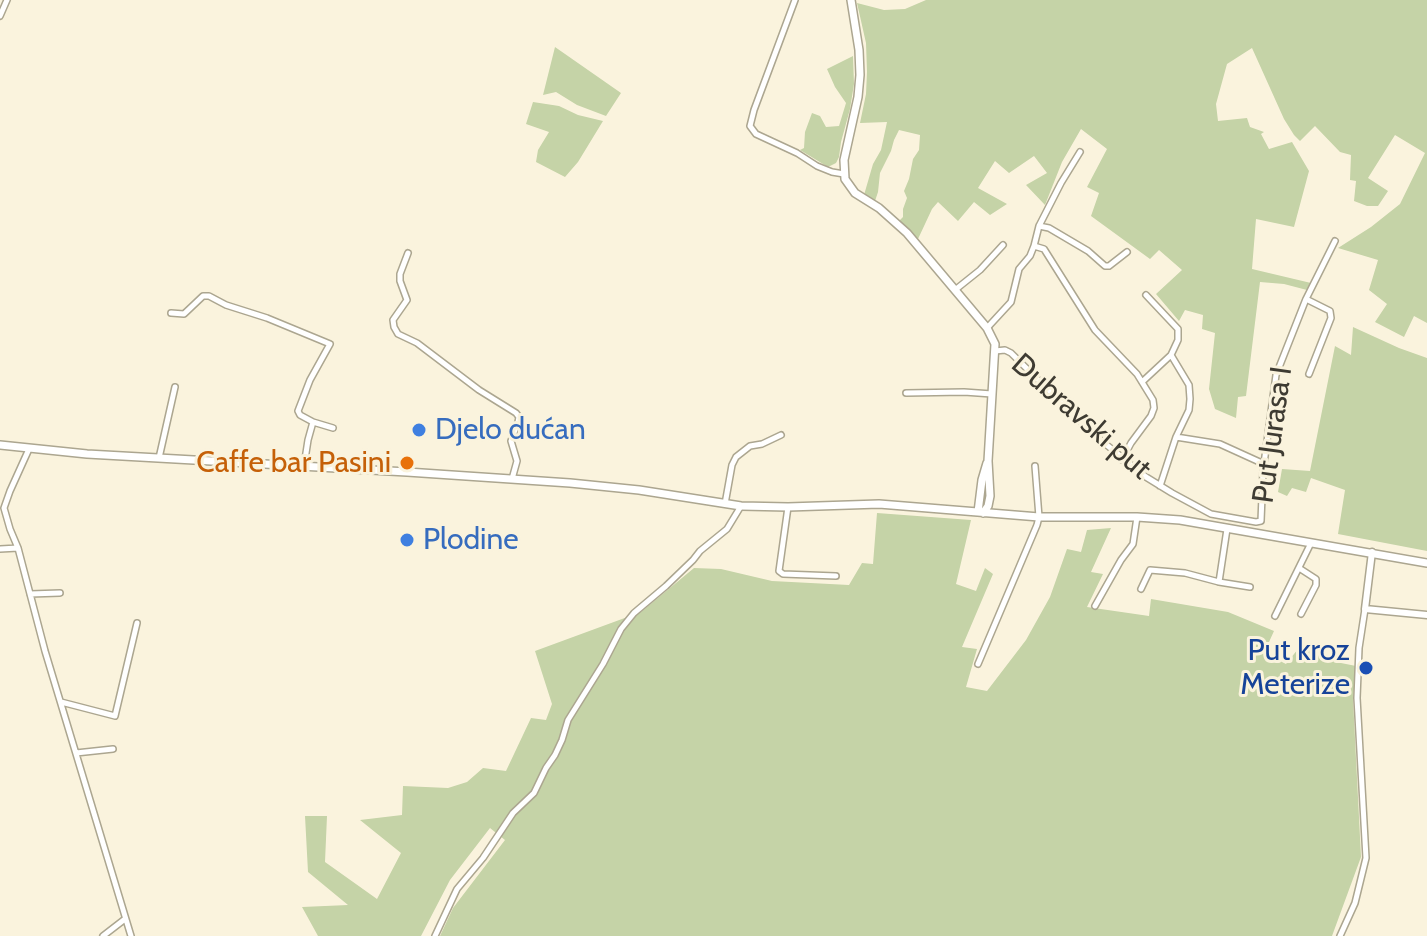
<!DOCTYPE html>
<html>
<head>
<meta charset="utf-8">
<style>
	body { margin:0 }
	canvas { display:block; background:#faf3dd }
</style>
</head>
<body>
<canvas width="1427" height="936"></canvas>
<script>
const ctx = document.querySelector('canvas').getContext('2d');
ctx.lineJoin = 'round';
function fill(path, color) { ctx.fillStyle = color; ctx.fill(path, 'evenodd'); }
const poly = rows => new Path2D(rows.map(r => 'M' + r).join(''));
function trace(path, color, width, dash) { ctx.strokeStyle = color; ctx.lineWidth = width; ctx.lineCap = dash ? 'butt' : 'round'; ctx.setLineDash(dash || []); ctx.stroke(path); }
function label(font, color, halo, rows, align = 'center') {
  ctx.font = font + ' Cabin,sans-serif'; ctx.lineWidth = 6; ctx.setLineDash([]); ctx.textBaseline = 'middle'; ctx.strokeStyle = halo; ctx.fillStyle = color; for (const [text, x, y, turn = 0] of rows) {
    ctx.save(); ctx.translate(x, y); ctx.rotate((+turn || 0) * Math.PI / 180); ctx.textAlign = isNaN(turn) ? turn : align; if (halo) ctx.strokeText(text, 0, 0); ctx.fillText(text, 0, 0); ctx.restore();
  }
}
fill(poly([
	[926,0,1427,0,1427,323,1414,316,1404,337,1375,322,1387,304,1369,290,1378,260,1338,248,1371,227,1400,204,1425,153,1395,135,1368,178,1388,191,1378,206,1367,206,1354,201,1356,181,1350,180,1351,155,1340,152,1315,126,1300,141,1294,135,1284,119,1252,48,1227,64,1216,104,1218,121,1247,118,1250,127,1264,132,1261,134,1269,149,1292,142,1309,171,1294,227,1256,219,1252,269,1311,283,1307,290,1284,284,1260,282,1246,396,1238,397,1236,418,1215,409,1209,389,1215,333,1202,329,1203,315,1185,310,1179,321,1156,294,1182,270,1159,250,1150,259,1091,216,1099,193,1087,187,1107,149,1081,129,1062,162,1045,205,1026,185,1047,173,1034,156,1009,173,995,161,978,188,1007,204,990,215,974,202,958,221,938,202,932,209,918,239,899,221,903,217,903,209,907,198,904,191,909,179,913,159,919,150,920,135,899,130,894,140,891,151,880,173,878,192,875,201,864,195,873,164,881,150,887,122,860,123,866,94,867,72,866,43,857,3,884,10,905,9],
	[555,47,621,93,606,116,577,105,556,92,543,95],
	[853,56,854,84,850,109,841,142,839,157,836,163,828,167,800,150,804,148,805,132,812,113,820,116,826,127,839,126,846,103,835,87,827,69],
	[533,102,559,106,578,115,603,121,578,162,565,177,536,162,538,150,549,132,526,124],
	[1353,327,1399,348,1427,358,1427,551,1338,534,1345,490,1311,478,1306,492,1292,488,1287,496,1278,492,1282,469,1310,471,1335,346,1351,355],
	[877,513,971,520,956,584,976,591,985,568,993,574,962,647,977,649,966,687,987,691,1026,640,1050,597,1067,549,1081,552,1087,530,1111,528,1091,572,1103,574,1087,607,1149,616,1151,599,1228,612,1274,631,1264,653,1286,664,1302,644,1326,654,1336,662,1356,666,1353,699,1361,857,1332,936,440,936,453,908,505,840,490,828,450,880,421,936,318,936,302,907,348,905,308,872,305,816,327,816,325,862,377,899,401,853,360,820,402,815,403,786,448,788,467,782,483,768,506,771,531,718,546,720,552,704,535,651,641,612,694,568,721,569,772,581,849,585,862,563,873,564]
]), '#c5d3a7');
const minor = poly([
	[795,0,754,110,750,126,756,134,797,153,817,166,832,172,844,174],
	[0,16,7,0],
	[1039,226,1049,228,1088,251,1105,266,1109,266,1127,252],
	[1034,246,1039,226,1061,183,1080,152],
	[408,253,400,274,400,281,407,300,393,320,394,327,398,334,417,343,479,390,516,413,519,417,518,422,511,441,517,461,512,479],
	[955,290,980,270,1003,245],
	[1306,299,1330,311,1331,318,1309,374],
	[171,313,184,314,203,296,209,296,226,305,267,318,330,344,310,380,298,411,300,415,313,422,333,428],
	[987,328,1011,302,1019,269,1030,256,1034,246,1044,249,1095,330,1137,374,1153,400,1154,408,1151,416,1131,443,1122,460],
	[995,351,1005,350,1011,353,1092,433,1146,477,1172,493,1211,514,1256,522,1261,521,1263,471,1276,375,1306,299,1335,241],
	[1142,382,1171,355,1178,340,1178,329,1146,295],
	[906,393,964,392,992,394],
	[1176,437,1220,444,1264,464],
	[29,449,10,491,4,508,10,529,18,548,45,651,131,936],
	[159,458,175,387],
	[304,466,308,440,313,422],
	[1160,486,1176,437,1189,410,1190,399,1189,385,1171,355],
	[725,504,732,465,736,457,750,446,762,444,781,435],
	[788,507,779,571,783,574,836,576],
	[0,549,18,548],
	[1299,568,1316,579,1316,585,1301,614],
	[1219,582,1227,529],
	[1141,589,1150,570,1185,573,1219,582,1250,587],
	[30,594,60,593],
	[1095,606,1121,560,1133,544,1137,517],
	[1275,616,1311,543],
	[978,664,1037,525,1039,517,1035,466],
	[61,702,115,716,137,623],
	[76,753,113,749],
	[103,936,125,919],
	[435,936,457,889,483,858,513,813,534,793,546,768,555,755,562,740,568,720,603,664,621,629,634,613,666,586,693,560,700,551,727,529,741,506],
	[1340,936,1355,903,1366,858,1357,698,1359,648,1365,609]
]);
const tertiary = poly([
	[1372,552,1365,609,1427,615]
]);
const secondary = poly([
	[851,0,859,50,860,75,858,97,844,160,845,179,855,193,879,208,907,233,987,328,995,344,988,461,990,496,988,506,983,513],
	[0,445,87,454,407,472,570,483,639,490,741,506,788,507,879,504,1039,517,1137,517,1180,520,1427,563],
	[978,512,982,480,987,463]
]);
trace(minor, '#aca690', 8);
trace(tertiary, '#aca690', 9);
trace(secondary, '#aca690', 10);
trace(minor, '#fff', 5);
trace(tertiary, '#fff', 6);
trace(secondary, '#fff', 7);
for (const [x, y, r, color] of [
	[419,430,8,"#3f7fe0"],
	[407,463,8,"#e8710a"],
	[407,540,8,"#3f7fe0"],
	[1366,668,8,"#1a4fb4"]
]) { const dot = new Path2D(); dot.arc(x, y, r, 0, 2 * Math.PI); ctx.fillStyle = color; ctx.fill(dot); trace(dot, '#faf3dd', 3); }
label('30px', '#3e3b32', '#faf3dd', [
	["Dubravski put",1081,417,41],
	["Put Jurasa I",1273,435,-82]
]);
label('30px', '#366cbe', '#faf3dd', [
	["Djelo dućan",435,430],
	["Plodine",423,540]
], 'left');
label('30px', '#c56008', '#faf3dd', [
	["Caffe bar Pasini",391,463]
], 'right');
label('30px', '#164399', '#faf3dd', [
	["Put kroz",1350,651],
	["Meterize",1350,685]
], 'right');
</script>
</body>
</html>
